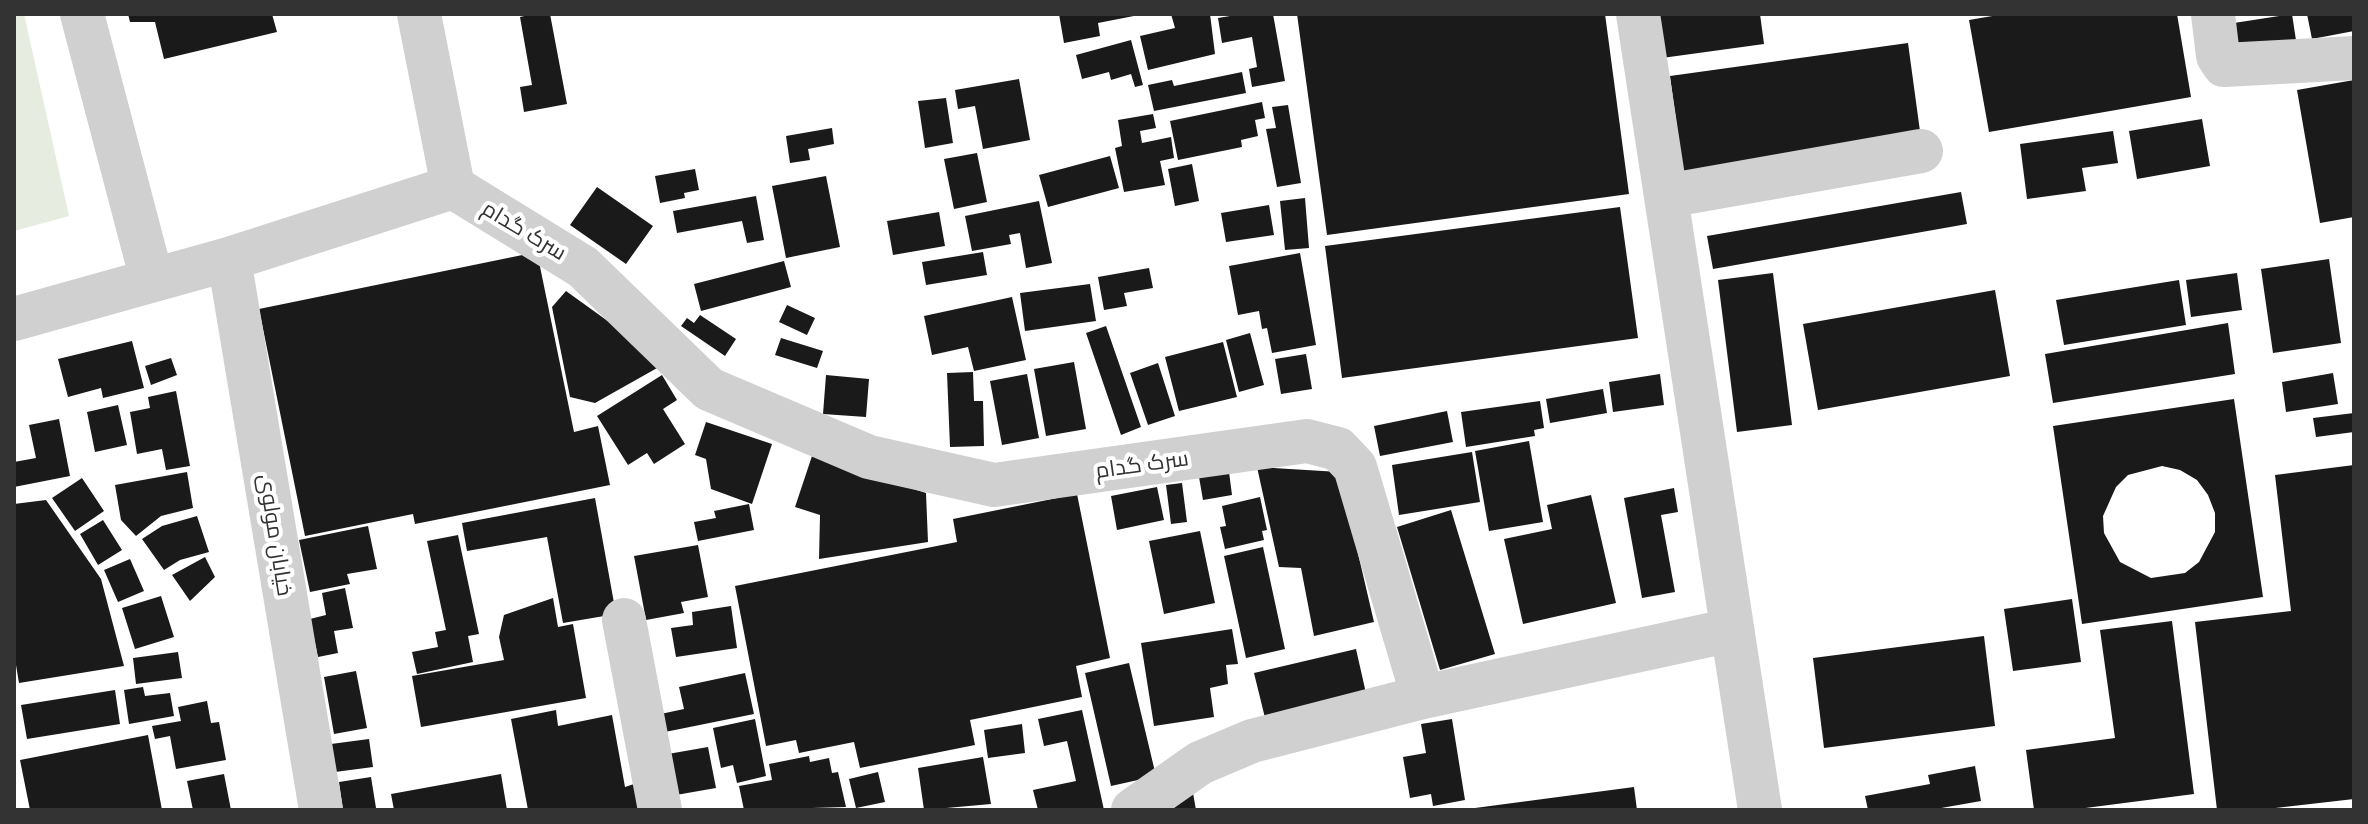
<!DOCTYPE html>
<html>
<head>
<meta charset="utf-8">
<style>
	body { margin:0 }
	#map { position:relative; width:2368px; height:824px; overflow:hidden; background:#fff; font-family:Mulish,sans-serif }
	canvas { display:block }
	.frame { position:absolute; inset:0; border:16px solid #333; pointer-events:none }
</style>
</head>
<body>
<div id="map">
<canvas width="2368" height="824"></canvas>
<div class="frame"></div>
</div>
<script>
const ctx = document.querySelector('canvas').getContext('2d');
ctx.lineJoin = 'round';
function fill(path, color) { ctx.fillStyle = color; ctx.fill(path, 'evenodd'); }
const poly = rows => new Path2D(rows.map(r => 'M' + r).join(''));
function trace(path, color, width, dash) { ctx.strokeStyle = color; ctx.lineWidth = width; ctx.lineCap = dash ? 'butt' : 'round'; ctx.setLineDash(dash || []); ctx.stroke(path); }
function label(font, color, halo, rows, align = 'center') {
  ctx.font = font + ' Mulish,Cairo,sans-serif'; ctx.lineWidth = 8; ctx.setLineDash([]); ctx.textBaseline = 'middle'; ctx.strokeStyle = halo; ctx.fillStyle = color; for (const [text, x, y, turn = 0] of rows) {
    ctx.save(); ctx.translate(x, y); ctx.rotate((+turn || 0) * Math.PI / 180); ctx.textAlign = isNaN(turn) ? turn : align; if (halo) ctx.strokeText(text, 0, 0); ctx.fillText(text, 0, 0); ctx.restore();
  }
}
fill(poly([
	[14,14,24,14,69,216,14,231]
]), '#e6ecdf');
fill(poly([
	[128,14,272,14,277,32,164,59,155,22,130,22],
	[533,14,550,14,567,104,524,112,520,87,532,85,520,17],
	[1059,14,1139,14,1139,15,1098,23,1100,36,1064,43],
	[1171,14,1210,14,1215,54,1148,70,1140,36,1175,28],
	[1242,14,1273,14,1285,81,1252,87,1249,69,1257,67,1252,37,1222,43,1218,18],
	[1297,14,1605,14,1629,194,1327,235],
	[1656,14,1760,14,1764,44,1662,58],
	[2004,14,2177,14,2191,97,1989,132,1969,20],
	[2292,14,2297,47,2227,59,2221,25],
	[2307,14,2354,14,2354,31,2312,39],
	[1131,40,1143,85,1135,87,1131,74,1111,80,1109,72,1082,79,1076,55],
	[1908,43,1922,146,1684,179,1670,76],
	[1242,72,1246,93,1154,111,1148,85,1172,80,1174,86],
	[1019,79,1030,140,983,149,975,106,958,109,955,90],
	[2354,80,2354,217,2320,223,2297,90],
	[946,98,953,143,925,148,918,101],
	[1262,102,1265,118,1255,120,1258,136,1241,140,1242,147,1178,160,1170,121],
	[1288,105,1301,183,1277,187,1266,129,1276,128,1272,107],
	[1153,114,1156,128,1140,131,1142,143,1171,137,1174,158,1160,161,1165,185,1124,192,1115,148,1122,146,1118,120],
	[2202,119,2210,166,2137,179,2129,131],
	[832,128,834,144,808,149,810,160,790,163,786,136],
	[2113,131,2118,163,2082,168,2086,191,2027,199,2020,144],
	[977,153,987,202,954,209,944,159],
	[1110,156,1119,188,1048,207,1039,175],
	[1192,164,1199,201,1175,206,1168,169],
	[695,169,699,190,684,193,685,198,660,203,655,176],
	[826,176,840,247,786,258,772,186],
	[597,187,653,226,626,264,570,225],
	[1961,192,1967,224,1713,269,1707,236],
	[756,196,764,240,747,243,742,221,677,233,673,211],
	[1305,198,1309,248,1285,250,1280,201],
	[1039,201,1052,263,1026,268,1020,233,1009,235,1011,244,972,251,965,216],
	[1269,205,1274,235,1226,242,1221,213],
	[1620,207,1638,338,1342,378,1325,246],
	[939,212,945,246,893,255,887,221],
	[537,252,574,432,598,426,610,485,415,524,413,514,305,536,259,309],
	[983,252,987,275,926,285,922,262],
	[1300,253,1316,345,1272,353,1267,328,1262,329,1259,311,1238,315,1229,266],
	[2329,259,2341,343,2273,353,2261,269],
	[784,261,791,287,701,311,694,284],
	[1149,268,1153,288,1124,293,1127,306,1104,310,1098,277],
	[1773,273,1792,425,1737,432,1718,280],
	[2237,273,2242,310,2191,317,2186,280],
	[2179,280,2186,325,2064,345,2056,300],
	[1090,284,1096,321,1025,331,1020,293],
	[1995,290,2010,376,1818,410,1803,324],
	[566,291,666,363,595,403,570,397,552,307],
	[1012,297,1026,360,974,371,968,347,932,355,924,316],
	[787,305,815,318,807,335,779,322],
	[700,315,736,339,725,356,681,326,687,318,694,323],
	[2228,323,2235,374,2053,403,2045,354],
	[1106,326,1141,427,1121,435,1086,333],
	[1250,333,1264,385,1239,392,1226,340],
	[781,338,823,351,817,368,775,355],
	[132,341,144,388,103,398,101,388,68,397,58,359],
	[1223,342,1237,397,1179,411,1165,357],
	[1306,354,1312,389,1281,394,1275,359],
	[171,358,177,375,151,385,145,366],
	[1074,362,1086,429,1046,436,1034,369],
	[1158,363,1175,416,1148,425,1130,373],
	[973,372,974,401,983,401,984,446,950,447,947,373],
	[2333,373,2338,404,2286,412,2282,382],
	[1027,374,1039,438,1002,445,990,381],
	[1660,374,1664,405,1613,412,1609,382],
	[662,375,677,400,663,409,685,444,654,464,647,453,628,465,597,416],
	[826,375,869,379,866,417,823,414],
	[1603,389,1607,413,1550,423,1546,399],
	[176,391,190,466,166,470,162,449,137,454,130,412,150,408,148,397],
	[2234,399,2263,597,2082,624,2053,426],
	[2162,466,2180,470,2197,480,2208,495,2215,513,2215,532,2199,562,2185,573,2151,578,2120,562,2104,533,2103,516,2116,487,2128,475],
	[1540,401,1544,428,1534,430,1535,436,1466,447,1461,412],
	[118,405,127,445,95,452,87,412],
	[1447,411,1453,442,1380,456,1374,426],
	[2354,413,2354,432,2316,437,2313,418],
	[59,419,70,476,14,487,14,462,36,458,29,425],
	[706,422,772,444,752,504,711,489,706,459,695,455],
	[1529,441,1543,522,1489,531,1475,451],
	[1472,452,1480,502,1399,515,1392,465],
	[812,456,926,493,928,542,819,559,820,515,795,507],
	[2354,465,2354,799,2258,810,2217,810,2195,622,2291,611,2275,475],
	[1257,467,1339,472,1374,622,1314,636,1301,568,1279,567],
	[187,472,193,508,161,516,136,536,121,520,115,485],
	[1229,472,1232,495,1203,500,1199,477],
	[82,478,104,511,75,531,52,498],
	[1182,483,1187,522,1171,524,1166,485],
	[1157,487,1164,520,1117,530,1111,496],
	[1674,488,1678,512,1661,515,1675,592,1642,598,1624,498],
	[1077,494,1110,658,1076,666,1082,697,970,720,975,745,860,768,854,742,799,753,796,740,766,746,735,586,957,542,953,519],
	[1591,495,1616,603,1523,624,1504,539,1552,529,1547,505],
	[1260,497,1267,530,1262,531,1264,540,1225,549,1220,527,1226,526,1222,506],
	[595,498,616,614,563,623,547,537,467,551,462,523],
	[46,500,101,579,124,666,19,683,14,653,14,504],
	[749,504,754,530,698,541,694,522,716,518,714,511],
	[1451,510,1495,654,1440,670,1397,527],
	[197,516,209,552,180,560,164,570,142,539,162,526],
	[103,520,122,550,98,565,80,534],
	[368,526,377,569,347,574,350,584,310,592,299,540],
	[1200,531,1215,603,1164,614,1149,541],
	[458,535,479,634,468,636,473,662,417,674,412,652,438,647,435,632,446,630,427,541],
	[698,545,708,597,681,602,684,613,646,620,634,556],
	[1263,547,1285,649,1246,658,1224,556],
	[205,557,215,577,190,601,172,575],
	[130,559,144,591,118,602,104,570],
	[345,588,353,628,334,631,338,653,318,657,310,619,326,615,322,593],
	[161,596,174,637,135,649,122,608],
	[553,598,558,627,573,624,586,698,421,727,412,676,504,660,499,637,504,615],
	[2072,599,2081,662,2013,671,2004,609],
	[731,606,737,648,676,657,671,628,693,625,692,612],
	[2172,621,2194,794,2070,810,2034,810,2026,750,2115,738,2100,630],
	[1232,629,1238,664,1226,665,1228,684,1210,688,1214,717,1154,726,1141,643],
	[1984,636,1995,726,1824,748,1813,658],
	[1356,649,1368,702,1267,726,1254,673],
	[178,652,182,678,136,684,133,658],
	[1129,663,1156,776,1111,786,1085,673],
	[356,671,367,728,334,734,324,677],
	[745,673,754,714,660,733,656,715,684,709,679,687],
	[143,687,145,696,170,693,174,716,129,724,124,690],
	[115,690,120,724,27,739,21,705],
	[207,701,211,723,219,722,226,760,176,769,170,736,155,739,152,726,181,721,178,707],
	[556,710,558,726,612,715,625,787,634,784,638,810,528,810,511,719],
	[1082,710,1104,810,1038,810,1033,790,1076,781,1067,741,1044,746,1038,719],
	[755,719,766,776,737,783,733,765,721,768,713,728],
	[1452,719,1465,800,1433,806,1431,794,1410,798,1403,757,1426,753,1421,724],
	[1022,724,1025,753,988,758,984,730],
	[148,735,162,810,30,810,20,760],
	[369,739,373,767,335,772,331,744],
	[708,747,716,788,676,795,668,754],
	[809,756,810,762,829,758,832,773,838,772,846,807,744,810,739,786,772,780,769,764],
	[983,757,991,804,924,810,918,768],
	[1975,766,1981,801,1930,810,1868,810,1865,796,1930,784,1928,775],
	[878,772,885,802,856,808,849,779],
	[224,774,231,810,193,810,187,781],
	[501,774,507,810,394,810,391,794],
	[371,777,376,808,343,810,339,782],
	[1634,787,1637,810,1476,810,1475,808],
	[1193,793,1196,810,1162,810]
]), '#1a1a1a');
trace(poly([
	[82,14,152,280],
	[419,14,453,187],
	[1638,14,1760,810],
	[2213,14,2218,56,2224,65,2354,58],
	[453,187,583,267,709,389,869,457,994,485,1307,441,1338,449,1355,467,1423,697,1732,630],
	[1666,196,1921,151],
	[229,259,321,810],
	[14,319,229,259,453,187],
	[624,620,660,810],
	[1133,810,1200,763,1252,741,1423,697]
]), '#d0d0d0', 44);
label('22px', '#333', '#fff', [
	["سرک گدام",524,231,31],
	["سرک گدام",1142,465,-8],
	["خیابان مولوی",275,535,81]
]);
</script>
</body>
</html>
